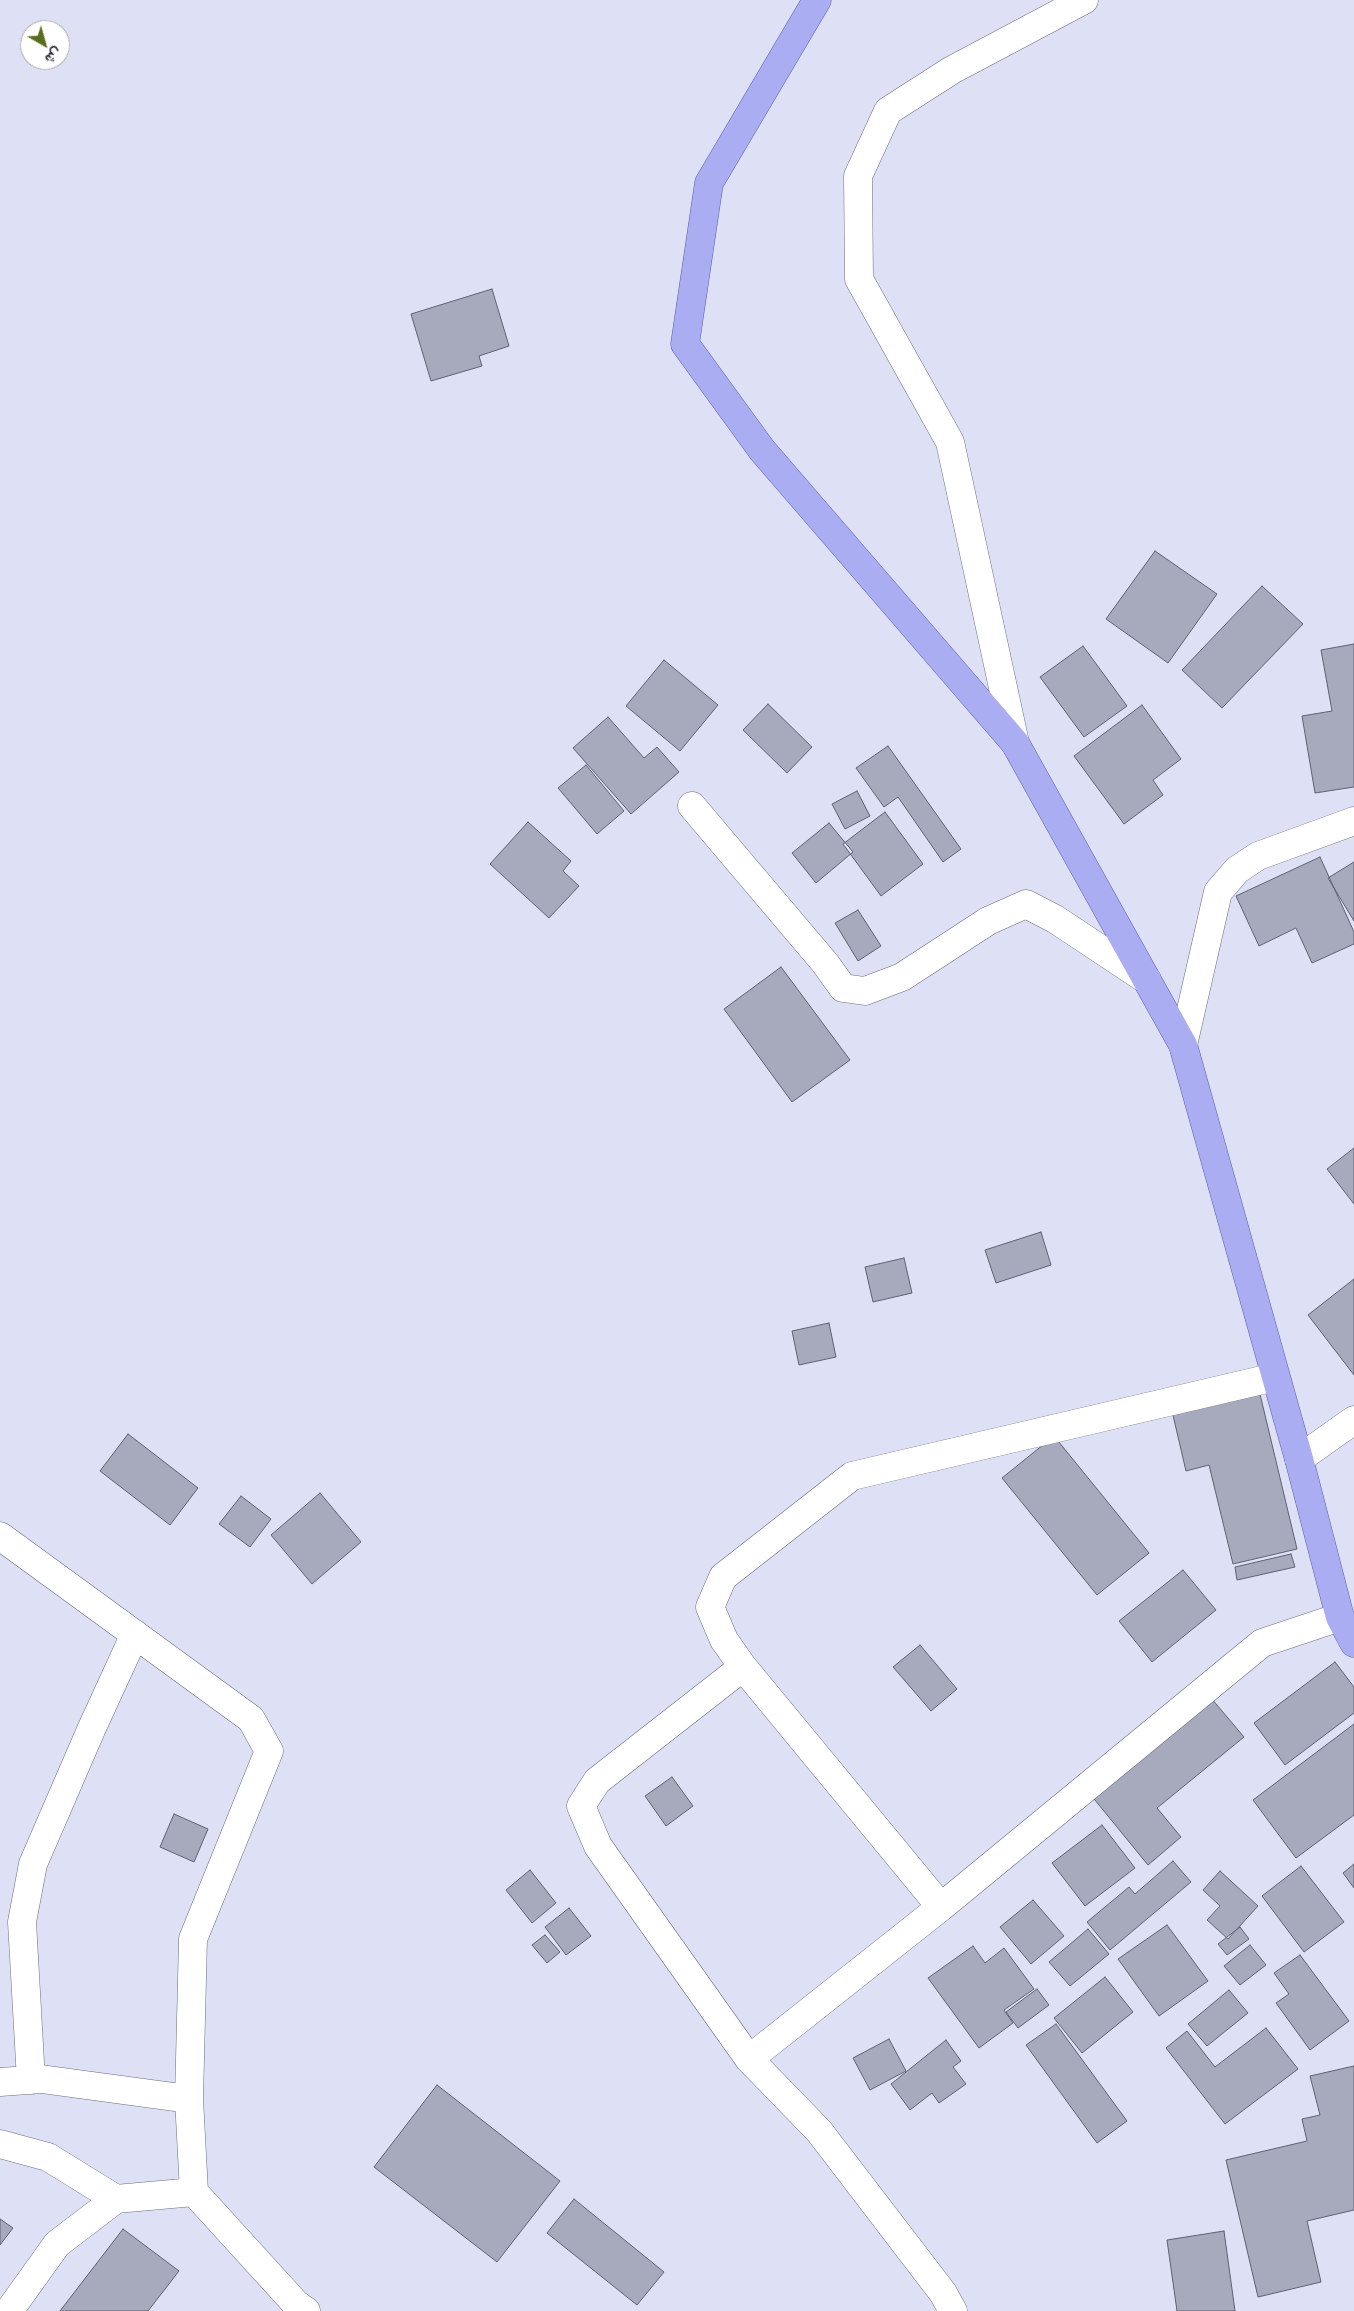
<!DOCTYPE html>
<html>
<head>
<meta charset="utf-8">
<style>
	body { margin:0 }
	#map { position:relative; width:1354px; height:2311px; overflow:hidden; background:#dee1f5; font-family:"Public Sans",Vazirmatn,sans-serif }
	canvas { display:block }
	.north { position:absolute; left:20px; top:20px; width:50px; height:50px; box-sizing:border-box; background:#fff; border:1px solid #ababae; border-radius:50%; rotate:142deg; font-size:14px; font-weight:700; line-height:20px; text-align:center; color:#2c2d35 }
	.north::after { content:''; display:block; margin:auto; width:18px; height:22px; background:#596d1b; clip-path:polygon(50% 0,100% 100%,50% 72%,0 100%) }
</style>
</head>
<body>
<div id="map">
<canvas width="1354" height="2311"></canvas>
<div class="north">ش</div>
</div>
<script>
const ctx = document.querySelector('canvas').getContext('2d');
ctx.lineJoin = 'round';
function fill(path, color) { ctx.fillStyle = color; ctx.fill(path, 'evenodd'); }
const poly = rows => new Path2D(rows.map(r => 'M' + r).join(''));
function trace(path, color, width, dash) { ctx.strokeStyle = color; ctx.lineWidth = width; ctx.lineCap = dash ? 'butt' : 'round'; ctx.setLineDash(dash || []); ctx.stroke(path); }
const building = poly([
	[492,289,509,346,479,356,482,366,431,381,411,314,492,289],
	[1155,551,1217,594,1168,663,1106,619,1155,551],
	[1262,586,1303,624,1222,708,1182,670,1262,586],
	[1354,644,1354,787,1315,793,1302,716,1332,711,1321,650,1354,644],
	[1083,646,1127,706,1084,737,1040,677,1083,646],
	[664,660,718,705,680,751,626,706,664,660],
	[768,704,812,747,787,773,743,730,768,704],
	[1142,705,1181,759,1153,780,1163,795,1124,824,1074,756,1142,705],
	[608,717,644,758,657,747,679,772,631,814,573,748,608,717],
	[888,746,961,849,943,862,898,797,884,807,856,768,888,746],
	[586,765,624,811,597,834,558,788,586,765],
	[857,791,870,816,845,829,832,804,857,791],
	[885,812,923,864,881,896,843,844,885,812],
	[528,822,571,861,563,871,579,886,549,918,490,864,528,822],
	[829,823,853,852,816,883,792,853,829,823],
	[1320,857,1354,932,1354,944,1312,963,1296,928,1259,946,1236,896,1320,857],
	[1354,862,1354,921,1328,878,1354,862],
	[858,910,881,946,858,961,835,923,858,910],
	[781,967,850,1060,792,1102,724,1009,781,967],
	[1354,1148,1354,1204,1327,1169,1354,1148],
	[1041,1232,1051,1265,996,1283,985,1250,1041,1232],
	[904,1258,912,1293,873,1302,865,1267,904,1258],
	[1354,1279,1354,1375,1308,1315,1354,1279],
	[829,1323,836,1357,799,1365,792,1331,829,1323],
	[1259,1390,1297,1549,1233,1564,1209,1465,1186,1471,1172,1411,1259,1390],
	[128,1434,198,1488,170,1525,100,1471,128,1434],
	[1054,1436,1149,1553,1097,1595,1002,1478,1054,1436],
	[320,1493,361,1542,312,1584,271,1535,320,1493],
	[241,1496,271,1519,250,1547,219,1524,241,1496],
	[1291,1554,1295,1567,1237,1580,1235,1567,1291,1554],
	[1183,1570,1216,1610,1152,1662,1119,1621,1183,1570],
	[920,1645,957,1689,931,1711,893,1667,920,1645],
	[1335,1662,1354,1687,1354,1713,1285,1765,1254,1723,1335,1662],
	[1211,1698,1244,1737,1157,1808,1181,1837,1148,1865,1090,1794,1211,1698],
	[1354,1724,1354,1815,1296,1858,1253,1800,1354,1724],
	[672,1777,693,1806,666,1826,645,1796,672,1777],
	[174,1814,208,1829,194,1862,160,1847,174,1814],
	[1102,1825,1135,1868,1085,1906,1052,1863,1102,1825],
	[1173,1861,1191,1882,1110,1950,1087,1922,1129,1887,1135,1894,1173,1861],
	[1354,1864,1354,1888,1343,1873,1354,1864],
	[1301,1866,1344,1922,1304,1952,1262,1896,1301,1866],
	[530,1870,556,1903,532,1923,506,1890,530,1870],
	[1220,1871,1258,1906,1228,1939,1207,1920,1220,1906,1203,1890,1220,1871],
	[1033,1900,1064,1936,1031,1964,1000,1927,1033,1900],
	[569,1908,591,1936,566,1955,545,1927,569,1908],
	[1167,1925,1208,1981,1159,2016,1118,1959,1167,1925],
	[1240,1927,1249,1939,1227,1955,1218,1944,1240,1927],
	[1088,1929,1109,1954,1070,1986,1049,1962,1088,1929],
	[545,1935,560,1952,547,1963,532,1945,545,1935],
	[1250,1945,1266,1965,1240,1985,1224,1966,1250,1945],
	[973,1946,985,1963,1004,1948,1034,1989,1004,2010,1013,2023,979,2048,928,1978,973,1946],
	[1300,1955,1349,2021,1310,2050,1276,2003,1289,1994,1274,1973,1300,1955],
	[1105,1977,1133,2012,1082,2053,1054,2018,1105,1977],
	[1037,1989,1049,2005,1018,2028,1006,2012,1037,1989],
	[1229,1990,1248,2013,1207,2046,1188,2024,1229,1990],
	[1056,2024,1127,2121,1097,2143,1026,2045,1056,2024],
	[1266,2028,1298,2069,1225,2124,1166,2048,1187,2031,1215,2067,1266,2028],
	[889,2039,906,2071,870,2090,853,2058,889,2039],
	[946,2040,961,2061,953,2067,966,2084,939,2103,932,2093,910,2110,891,2084,946,2040],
	[1354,2066,1354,2210,1307,2221,1321,2282,1258,2297,1226,2160,1307,2141,1302,2119,1320,2115,1310,2076,1354,2066],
	[437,2085,560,2181,497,2262,374,2167,437,2085],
	[574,2199,664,2272,637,2305,547,2233,574,2199],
	[0,2219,13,2228,0,2245,0,2219],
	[123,2229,179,2271,148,2311,60,2311,123,2229],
	[1224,2231,1235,2311,1177,2311,1167,2240,1224,2231]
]);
fill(building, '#a7aabd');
trace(building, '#5e6172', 1);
const minor = poly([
	[1015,743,950,442,859,279,858,176,888,111,952,70,1084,0],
	[692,806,825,963,843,988,865,991,902,977,988,921,1026,904,1055,919,1147,980],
	[1183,1045,1218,892,1237,870,1258,856,1354,821],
	[1299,1459,1354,1420],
	[0,1536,251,1719,269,1751,193,1939,189,2099,194,2192,296,2304,306,2311],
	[743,1667,724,1640,710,1607,723,1577,852,1476,1275,1377],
	[941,1907,1262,1643,1340,1617],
	[749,2059,941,1907,743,1667,597,1781,581,1806,598,1846,749,2059,819,2131,943,2293,953,2311],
	[31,2080,22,1922,33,1864,91,1730,135,1634],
	[0,2082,41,2079,189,2099],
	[0,2144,48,2157,116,2199,194,2192],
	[9,2311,57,2244,116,2199]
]);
const major = poly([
	[817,0,709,183,685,344,762,450,1015,743,1183,1045,1299,1459,1340,1617,1354,1643]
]);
trace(minor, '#6a6d7f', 29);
trace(major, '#5a5dab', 29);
trace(minor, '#fff', 28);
trace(major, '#abadf3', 28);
</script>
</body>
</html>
